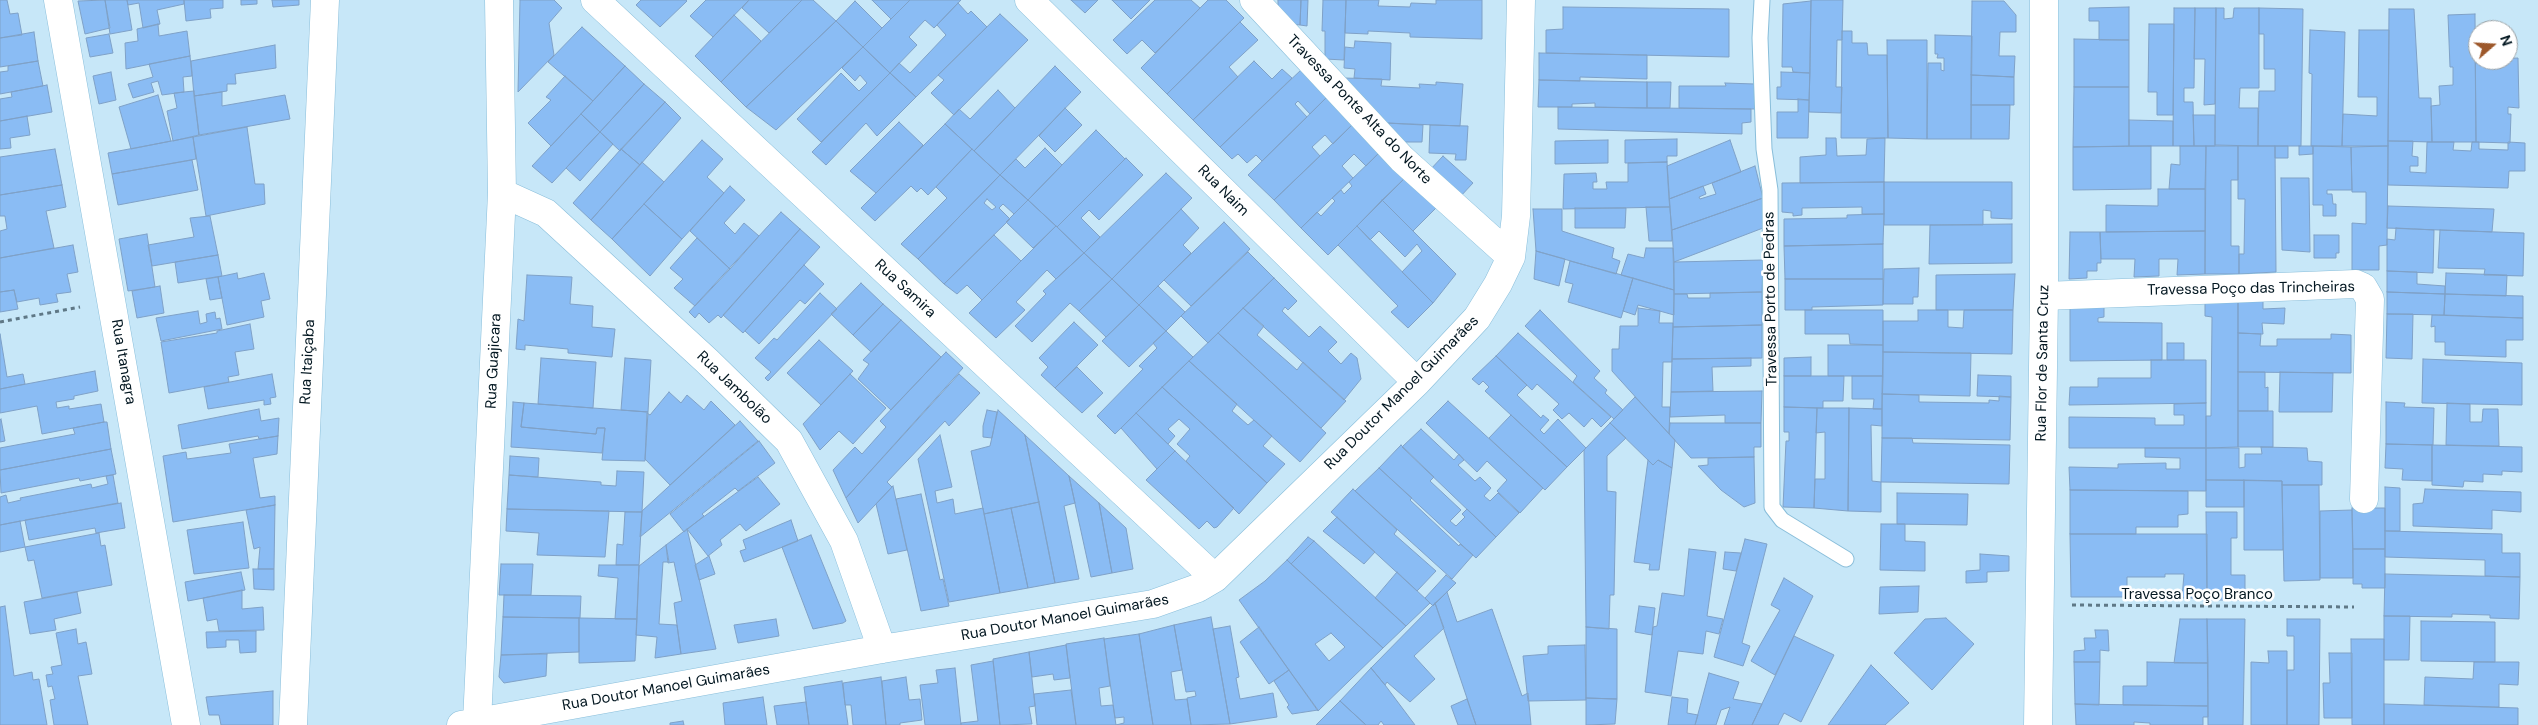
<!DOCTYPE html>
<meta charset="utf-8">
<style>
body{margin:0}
#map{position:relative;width:2538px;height:725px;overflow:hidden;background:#c7e7f8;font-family:"DM Sans",sans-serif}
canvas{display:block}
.north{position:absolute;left:2468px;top:20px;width:50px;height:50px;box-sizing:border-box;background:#fff;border:1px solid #9aa2a6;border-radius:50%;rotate:71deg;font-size:14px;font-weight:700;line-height:20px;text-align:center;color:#031721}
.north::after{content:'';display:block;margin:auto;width:18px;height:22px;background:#9d582b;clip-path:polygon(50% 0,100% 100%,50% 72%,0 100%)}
</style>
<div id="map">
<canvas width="2538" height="725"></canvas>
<div class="north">N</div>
</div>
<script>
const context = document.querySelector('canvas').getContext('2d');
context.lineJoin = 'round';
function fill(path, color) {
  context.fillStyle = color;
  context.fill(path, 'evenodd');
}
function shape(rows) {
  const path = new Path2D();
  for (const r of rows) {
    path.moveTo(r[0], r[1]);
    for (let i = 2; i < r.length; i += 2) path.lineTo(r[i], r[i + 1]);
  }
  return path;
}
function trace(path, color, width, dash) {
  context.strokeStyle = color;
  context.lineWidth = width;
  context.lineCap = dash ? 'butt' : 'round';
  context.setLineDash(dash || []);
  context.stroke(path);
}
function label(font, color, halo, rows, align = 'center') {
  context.font = font + ' "DM Sans",sans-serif';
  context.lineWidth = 5;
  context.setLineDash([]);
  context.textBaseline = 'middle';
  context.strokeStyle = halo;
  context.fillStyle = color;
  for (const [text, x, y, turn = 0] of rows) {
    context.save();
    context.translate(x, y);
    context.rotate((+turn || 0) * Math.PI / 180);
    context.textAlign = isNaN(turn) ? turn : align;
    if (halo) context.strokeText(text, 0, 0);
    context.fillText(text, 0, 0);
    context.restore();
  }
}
const building = shape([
 [0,0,7,0,10,14,18,13,22,35,0,38,0,0],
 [105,0,110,28,85,34,78,1,105,0],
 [105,0,127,0,132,30,110,34,105,0],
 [127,0,184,0,184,4,157,10,160,24,143,28,139,3,128,5,127,0],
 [184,0,223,0,223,8,210,9,211,18,186,21,184,0],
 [241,0,257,0,257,4,241,5,241,0],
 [272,0,299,0,299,5,273,7,272,0],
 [520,0,554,0,562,8,549,23,554,55,518,92,520,0],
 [641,0,686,0,687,1,660,27,636,5,641,0],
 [706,0,749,0,713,37,690,16,706,0],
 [749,0,802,0,769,33,742,8,749,0],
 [802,0,813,0,836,21,746,107,721,82,802,0],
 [872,0,910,0,891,19,872,0],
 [910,0,961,0,934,28,925,20,909,37,917,45,890,73,863,47,910,0],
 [1071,0,1098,0,1085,13,1071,0],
 [1112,0,1150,0,1131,19,1112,0],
 [1155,0,1191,0,1200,8,1155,53,1142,40,1127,54,1113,40,1155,0],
 [1208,0,1226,0,1244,18,1167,94,1141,68,1208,0],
 [1278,0,1301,0,1300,25,1292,24,1278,11,1278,0],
 [1301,0,1308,0,1307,26,1300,25,1301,0],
 [1323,0,1346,0,1344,60,1325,59,1325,31,1322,31,1323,0],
 [1346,0,1379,0,1378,6,1410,7,1411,3,1436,4,1436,0,1482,0,1482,39,1410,37,1410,33,1368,31,1368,34,1345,33,1346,0],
 [1811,0,1843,0,1842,40,1837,40,1836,87,1842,87,1841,113,1809,112,1811,0],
 [855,1,882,28,863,47,836,21,855,1],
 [1811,1,1810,73,1793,72,1792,67,1782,67,1783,4,1811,1],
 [1972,1,2004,1,2016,15,2016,32,2000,32,1999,56,2015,56,2014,77,1971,75,1972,1],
 [958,3,968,14,971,11,987,27,916,97,890,73,899,63,910,73,946,35,937,25,958,3],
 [1563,7,1729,9,1729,57,1546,53,1546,30,1563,29,1563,7],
 [2129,7,2129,40,2099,40,2099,21,2089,21,2089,8,2129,7],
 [2174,8,2195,8,2194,88,2184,88,2184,102,2193,102,2194,146,2173,146,2174,8],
 [2195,8,2216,8,2215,104,2204,105,2205,59,2194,59,2195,8],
 [2216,8,2224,8,2224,19,2233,18,2234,8,2259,8,2259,88,2240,88,2239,108,2258,108,2258,146,2215,145,2216,8],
 [2259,8,2303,9,2301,146,2258,146,2259,91,2275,91,2275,69,2264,69,2264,34,2259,34,2259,8],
 [2389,9,2414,9,2419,98,2431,98,2432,142,2388,141,2389,9],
 [1000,14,1028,40,954,115,931,93,944,80,938,75,1000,14],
 [2475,14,2476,142,2432,142,2431,106,2440,105,2439,86,2453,85,2453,67,2450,67,2448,15,2475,14],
 [734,15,761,41,721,82,695,56,734,15],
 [836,21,863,47,776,130,746,107,836,21],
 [1240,22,1258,40,1229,67,1238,77,1193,120,1167,94,1240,22],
 [158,24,159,36,187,31,190,56,126,69,125,43,138,41,137,29,158,24],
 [2149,24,2174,24,2173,115,2157,115,2157,92,2148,92,2149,24],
 [582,27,625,66,593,101,548,62,582,27],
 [2310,30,2345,32,2342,146,2311,146,2312,74,2309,73,2310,30],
 [2359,30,2389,30,2388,146,2342,146,2343,114,2377,116,2377,97,2358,97,2359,30],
 [1842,31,1852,31,1852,43,1867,43,1868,55,1887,55,1888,138,1841,138,1842,31],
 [34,32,38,61,0,67,0,38,34,32],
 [109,34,113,53,90,57,86,38,109,34],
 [1935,35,1972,36,1971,139,1927,139,1928,63,1941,63,1941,70,1944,71,1944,58,1937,58,1938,54,1935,54,1935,35],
 [2475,35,2478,35,2478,60,2518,58,2519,108,2508,107,2508,114,2511,114,2510,143,2476,142,2475,35],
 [2074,39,2129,40,2129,87,2074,87,2074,39],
 [1887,40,1927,40,1927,139,1888,138,1887,40],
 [1355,41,1391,43,1390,80,1354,78,1355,69,1344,68,1345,47,1354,48,1355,41],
 [275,45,276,68,235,74,236,84,227,84,227,91,194,96,191,61,275,45],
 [863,47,890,73,821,142,797,119,841,73,859,91,867,83,860,75,855,81,842,68,863,47],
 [1539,53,1647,55,1647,79,1580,77,1580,81,1539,80,1539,53],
 [190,56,192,76,183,77,184,92,162,95,158,81,151,83,154,92,133,98,128,84,153,77,149,64,190,56],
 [38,61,43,86,0,94,0,72,8,71,8,66,38,61],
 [1254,61,1272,79,1282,69,1292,78,1220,147,1193,120,1254,61],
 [625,66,644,84,600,132,581,114,625,66],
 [1055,66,1081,92,1000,175,974,151,1055,66],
 [1302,69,1328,96,1310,114,1298,101,1295,104,1307,117,1262,161,1256,155,1247,163,1238,154,1232,159,1220,147,1302,69],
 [111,72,116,100,99,104,93,76,111,72],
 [1781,72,1810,73,1809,100,1777,99,1777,87,1781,87,1781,72],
 [890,73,916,97,877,136,866,123,826,165,812,152,890,73],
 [1971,75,2014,77,2014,105,1971,105,1971,75],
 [565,76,593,101,551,146,528,123,551,100,546,97,565,76],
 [1343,78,1382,79,1381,86,1420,88,1419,84,1436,85,1436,82,1463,84,1460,126,1386,123,1343,78],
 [1539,80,1647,82,1647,108,1595,107,1595,103,1572,104,1572,107,1538,107,1539,80],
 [1647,82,1671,82,1670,108,1647,108,1647,82],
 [1725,83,1755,84,1756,109,1679,108,1679,86,1726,86,1725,83],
 [644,84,665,102,620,151,600,132,644,84],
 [47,85,52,112,0,121,0,99,12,97,11,92,47,85],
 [2074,87,2129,87,2129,146,2073,147,2074,87],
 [998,90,1015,108,974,151,945,124,959,109,970,119,998,90],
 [194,91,199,135,173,141,167,111,177,108,174,93,194,91],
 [222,92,222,106,285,95,290,119,199,135,194,96,222,92],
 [158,95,171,141,131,149,119,107,158,95],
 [1328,96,1354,123,1333,144,1325,135,1312,147,1320,156,1274,200,1248,175,1328,96],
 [1798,99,1809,100,1808,138,1777,138,1777,112,1798,112,1798,99],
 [665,102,681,118,640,165,621,149,665,102],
 [1971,105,2010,105,2009,139,1971,139,1971,105],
 [1558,107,1751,109,1751,122,1742,123,1742,134,1558,129,1558,107],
 [1065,108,1082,125,1055,152,1039,136,1065,108],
 [581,114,600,132,552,183,532,166,581,114],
 [2193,115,2215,115,2215,146,2194,146,2193,115],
 [27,116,30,135,10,138,11,148,0,149,0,121,27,116],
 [2129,120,2173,121,2173,146,2129,146,2129,120],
 [899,122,923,145,876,193,850,171,899,122],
 [1354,123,1382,150,1366,166,1354,154,1342,166,1353,178,1301,228,1274,200,1354,123],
 [1386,123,1423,125,1422,142,1403,142,1386,123],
 [945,124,972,149,928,195,921,188,917,192,911,186,875,221,861,208,945,124],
 [1430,125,1468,126,1466,160,1455,160,1456,154,1429,153,1430,125],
 [247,127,255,184,264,184,265,204,206,216,193,137,247,127],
 [1096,130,1125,159,1057,227,1028,200,1096,130],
 [600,132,613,144,580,181,566,168,600,132],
 [193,137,196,159,112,174,108,153,193,137],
 [1826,138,1836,138,1837,156,1866,155,1867,139,1885,138,1884,182,1800,183,1800,157,1826,155,1826,138],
 [1677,139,1677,156,1667,156,1667,162,1625,163,1625,140,1677,139],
 [702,140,723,159,707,177,724,193,682,239,644,204,702,140],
 [1608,140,1608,163,1555,164,1555,141,1608,140],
 [1730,140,1741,172,1669,199,1667,166,1730,140],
 [2388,141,2413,141,2412,156,2418,157,2418,166,2410,166,2410,172,2426,173,2427,142,2454,142,2453,150,2471,151,2472,142,2479,142,2479,149,2508,150,2508,142,2525,143,2525,171,2509,171,2508,188,2388,185,2388,141],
 [2151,146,2151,189,2073,190,2073,147,2151,146],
 [2180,146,2206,146,2205,189,2169,189,2171,164,2180,165,2180,146],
 [2206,146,2238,146,2238,180,2231,180,2231,246,2239,246,2239,274,2205,274,2206,146],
 [2238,146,2275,146,2276,272,2239,274,2239,254,2244,254,2245,199,2238,199,2238,146],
 [2275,146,2288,146,2288,158,2275,158,2275,146],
 [2299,146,2313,146,2313,154,2299,155,2299,146],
 [2313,146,2351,147,2352,190,2327,190,2327,194,2332,194,2333,204,2336,204,2336,216,2323,216,2323,205,2313,205,2313,146],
 [2388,146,2387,245,2379,246,2379,270,2352,270,2352,223,2366,224,2366,192,2352,192,2351,147,2388,146],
 [1045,148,1062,165,1028,200,1000,175,1016,159,1025,168,1045,148],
 [55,149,62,185,0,195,0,157,55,149],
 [621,149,640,165,591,220,573,203,621,149],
 [972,149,1000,175,918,259,901,244,947,198,936,187,972,149],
 [1382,150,1407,176,1328,255,1301,228,1317,212,1321,216,1335,201,1332,198,1341,190,1344,194,1352,186,1349,182,1382,150],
 [1443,156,1473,183,1459,198,1429,171,1443,156],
 [1126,158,1143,175,1099,220,1089,210,1081,218,1100,237,1084,253,1057,227,1126,158],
 [192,160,198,190,118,205,112,174,192,160],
 [642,162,664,182,612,239,591,220,642,162],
 [1667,162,1670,207,1563,209,1564,174,1596,173,1597,182,1593,182,1593,189,1607,189,1606,182,1628,182,1628,163,1667,162],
 [1755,166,1763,198,1672,230,1669,199,1703,186,1706,194,1699,197,1700,199,1716,194,1712,183,1755,166],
 [1166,173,1192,198,1112,279,1084,253,1166,173],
 [1000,175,1028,200,1014,214,1003,204,999,208,1010,219,944,284,918,259,1000,175],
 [987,199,996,207,992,210,984,203,987,199],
 [1407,176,1438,206,1413,231,1382,200,1407,176],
 [2281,178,2309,178,2310,252,2282,250,2281,178],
 [1884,182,2012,182,2012,219,1991,218,1991,211,1983,210,1983,225,1884,225,1884,182],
 [1884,182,1884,214,1862,214,1862,207,1802,208,1802,215,1793,216,1793,213,1782,212,1782,183,1884,182],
 [62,185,66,207,46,211,54,248,0,258,0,231,7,229,5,216,0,216,0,195,62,185],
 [730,186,745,200,724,223,735,234,744,223,759,236,730,269,690,231,730,186],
 [2158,189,2205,189,2205,231,2106,232,2106,205,2158,206,2158,189],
 [1763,198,1763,228,1674,262,1672,230,1763,198],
 [1028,200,1056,226,1033,248,1006,222,1028,200],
 [1382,200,1456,274,1433,303,1402,272,1422,251,1417,244,1405,257,1379,231,1370,240,1357,226,1382,200],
 [644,204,682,239,650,276,612,239,644,204],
 [2388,206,2494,209,2492,232,2387,228,2388,206],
 [1646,207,1670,207,1672,241,1649,241,1646,207],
 [1575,208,1626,208,1625,228,1575,228,1575,208],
 [1181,209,1199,228,1183,245,1191,253,1139,305,1112,279,1181,209],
 [1533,209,1562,209,1562,231,1614,248,1612,258,1620,261,1616,274,1536,251,1533,209],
 [781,212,800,229,721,318,718,315,709,323,699,313,695,318,689,312,781,212],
 [1884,214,1883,244,1784,246,1784,219,1847,218,1847,215,1884,214],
 [210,216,218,255,152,266,148,245,194,237,190,218,210,216],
 [1224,222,1250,249,1191,306,1164,280,1224,222],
 [2012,224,2012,263,1929,264,1930,225,2012,224],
 [1056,226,1084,253,1056,279,1047,270,1016,302,1025,310,996,338,969,313,1056,226],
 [1357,226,1433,303,1408,328,1391,312,1398,306,1338,245,1357,226],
 [2396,228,2434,230,2433,273,2387,271,2387,239,2395,240,2396,228],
 [800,229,820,247,743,333,723,315,800,229],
 [2440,230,2524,233,2523,276,2484,275,2485,269,2438,268,2440,230],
 [2205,231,2205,274,2177,275,2178,259,2159,259,2159,276,2134,277,2135,259,2101,259,2100,232,2205,231],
 [2070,232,2100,232,2101,263,2097,263,2097,271,2087,271,2087,278,2069,279,2070,232],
 [147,234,155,287,128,291,119,239,147,234],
 [994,235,1021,261,982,300,967,285,957,294,944,284,994,235],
 [2314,235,2339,235,2339,253,2336,253,2336,258,2314,258,2314,235],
 [697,238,730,269,695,306,674,288,683,279,670,268,697,238],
 [1883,244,1883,279,1785,279,1784,246,1883,244],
 [73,245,78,272,67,274,71,292,56,294,58,302,40,305,39,298,17,302,14,290,0,292,0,258,73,245],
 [1646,248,1673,248,1674,290,1621,275,1628,254,1644,258,1646,248],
 [1536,251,1565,259,1559,286,1534,279,1536,251],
 [1248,252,1274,278,1208,343,1181,316,1248,252],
 [1084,253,1112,279,1079,311,1070,303,1032,342,1015,326,1046,294,1043,291,1084,253],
 [218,255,222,276,178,283,175,262,218,255],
 [1763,260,1762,292,1674,294,1674,262,1763,260],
 [1570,261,1633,278,1621,318,1568,302,1573,284,1565,282,1570,261],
 [804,265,824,284,805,304,800,300,759,344,745,331,804,265],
 [1919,268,1918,297,1913,297,1913,304,1883,304,1884,269,1919,268],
 [2387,271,2417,272,2417,284,2445,286,2445,294,2387,292,2387,271],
 [237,273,238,279,264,273,270,299,261,301,264,317,227,325,218,277,237,273],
 [2446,273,2507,275,2506,296,2445,294,2446,273],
 [2015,274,2013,310,1936,310,1936,275,2015,274],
 [527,275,572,277,570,304,593,306,592,327,615,329,612,357,568,353,568,349,525,345,525,350,516,349,518,319,524,321,527,275],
 [218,277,222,298,210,300,206,279,218,277],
 [1274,278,1297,301,1288,310,1285,307,1282,311,1309,337,1320,326,1337,342,1328,351,1341,364,1351,353,1357,358,1361,379,1344,400,1243,308,1274,278],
 [1633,278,1674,290,1674,315,1638,305,1635,315,1623,311,1633,278],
 [1112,279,1139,305,1106,337,1079,311,1112,279],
 [1785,279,1883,279,1883,305,1812,307,1812,310,1785,310,1785,279],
 [861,283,883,304,853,335,831,314,861,283],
 [160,286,164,313,137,318,132,291,160,286],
 [1158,286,1185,312,1166,331,1139,305,1158,286],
 [14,290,18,309,0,312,0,292,14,290],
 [1762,292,1762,325,1673,327,1674,294,1687,294,1688,298,1710,298,1710,293,1762,292],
 [2387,292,2445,294,2444,315,2387,314,2387,292],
 [820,293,837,309,768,381,765,378,771,372,755,358,774,338,777,340,820,293],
 [2445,294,2523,296,2523,318,2444,315,2445,294],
 [2263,297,2263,309,2285,308,2284,324,2262,323,2263,334,2238,333,2238,298,2263,297],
 [2238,298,2238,447,2206,448,2206,416,2211,416,2212,317,2205,316,2205,299,2238,298],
 [2104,302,2104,317,2098,318,2098,322,2162,323,2162,360,2070,361,2070,303,2104,302],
 [883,304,901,320,871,352,853,335,883,304],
 [1139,305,1166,331,1129,367,1102,341,1139,305],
 [1243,308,1264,326,1257,335,1297,370,1303,362,1346,401,1321,428,1218,333,1243,308],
 [1638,308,1660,311,1659,323,1673,323,1672,362,1663,362,1662,407,1670,407,1669,434,1612,371,1612,349,1619,349,1620,326,1638,326,1638,308],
 [1540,310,1600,371,1594,378,1607,390,1605,393,1623,410,1614,419,1573,382,1577,376,1525,326,1540,310],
 [1805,310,1883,310,1883,345,1850,344,1849,334,1805,334,1805,310],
 [1918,310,1948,310,1948,327,1963,328,1964,310,2013,310,2012,354,1883,352,1883,321,1918,321,1918,310],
 [198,311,200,324,207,322,206,314,215,312,216,319,220,318,222,329,161,341,156,318,198,311],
 [2387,314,2413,314,2412,359,2386,358,2387,314],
 [2432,315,2523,318,2523,340,2506,340,2506,357,2445,355,2445,342,2435,342,2435,326,2431,327,2432,315],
 [901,320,941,357,891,410,858,379,869,364,863,360,901,320],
 [1074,322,1098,345,1055,388,1041,375,1048,367,1039,358,1074,322],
 [250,324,254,349,235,352,239,375,228,377,229,382,169,393,161,342,217,333,217,331,250,324],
 [1762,325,1762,358,1672,359,1673,327,1762,325],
 [1166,331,1193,357,1115,434,1097,416,1143,369,1139,366,1157,348,1153,343,1166,331],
 [1218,333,1326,433,1300,462,1189,361,1218,333],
 [1518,333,1611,417,1601,427,1592,418,1584,427,1569,413,1562,419,1553,410,1559,404,1537,384,1532,390,1496,356,1518,333],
 [2238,333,2261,334,2260,346,2277,346,2277,339,2331,339,2331,334,2351,335,2351,373,2238,372,2238,333],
 [0,334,7,377,23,374,25,384,0,389,0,334],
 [819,340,853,371,821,405,787,373,819,340],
 [2167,343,2184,343,2184,360,2167,360,2167,343],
 [1828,345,1883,345,1883,376,1828,376,1828,345],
 [946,352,963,368,846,498,833,470,855,447,862,454,886,427,880,421,946,352],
 [1883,352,1971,353,1970,396,1882,394,1883,352],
 [1496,356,1527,385,1517,395,1541,418,1543,415,1549,420,1540,430,1544,434,1558,419,1586,448,1567,467,1485,391,1489,387,1483,381,1479,385,1472,379,1496,356],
 [1811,357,1811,376,1784,376,1784,358,1811,357],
 [541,358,596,362,593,408,538,404,541,358],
 [625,358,651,360,648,412,621,410,625,358],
 [1751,358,1751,366,1712,367,1713,391,1671,392,1672,359,1751,358],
 [2423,359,2522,363,2522,405,2422,403,2423,359],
 [2151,360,2206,360,2206,403,2069,405,2070,387,2098,387,2098,378,2151,378,2151,360],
 [1189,361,1237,404,1232,411,1248,425,1254,420,1272,436,1263,446,1285,464,1267,483,1162,387,1189,361],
 [1077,367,1103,393,1082,413,1055,388,1077,367],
 [95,371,98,391,74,396,74,399,56,402,57,408,69,406,69,409,101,404,104,422,42,434,37,406,0,413,0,389,95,371],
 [2238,372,2265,372,2265,388,2268,387,2268,411,2238,411,2238,372],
 [2280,372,2333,373,2332,412,2279,412,2280,372],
 [272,374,276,397,270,398,271,404,264,405,264,400,208,409,204,387,272,374],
 [850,374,886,408,853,444,839,431,820,450,803,424,850,374],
 [959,374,980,393,949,426,945,421,887,482,892,487,858,523,846,498,959,374],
 [1978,375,2011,376,2011,397,1977,396,1978,375],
 [1784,376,1844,376,1843,401,1823,401,1823,408,1784,407,1784,376],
 [1852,376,1883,376,1882,409,1873,409,1874,399,1852,399,1852,376],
 [1162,387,1267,483,1239,514,1186,461,1190,456,1177,444,1190,429,1179,419,1168,429,1175,436,1168,444,1136,413,1162,387],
 [1762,391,1761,423,1725,423,1725,415,1670,417,1671,392,1762,391],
 [669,392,681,403,687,395,704,410,711,401,735,425,670,485,645,459,647,413,650,415,669,392],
 [1882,394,1919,395,1919,402,1989,403,1989,400,1999,401,1999,396,2011,397,2010,440,1882,438,1882,394],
 [1635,397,1675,440,1672,468,1658,460,1653,465,1610,423,1635,397],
 [1448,401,1543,488,1520,513,1497,491,1507,480,1487,461,1477,472,1426,423,1448,401],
 [513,402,524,403,521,427,596,434,597,428,605,428,602,453,511,447,513,402],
 [2386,402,2405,403,2404,407,2434,408,2433,445,2386,444,2386,402],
 [524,403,648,412,645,461,602,460,605,428,597,428,596,434,521,427,524,403],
 [2206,403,2206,448,2069,448,2069,417,2155,418,2155,425,2184,425,2184,415,2174,415,2174,404,2206,403],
 [2447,403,2470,404,2470,422,2482,422,2483,409,2498,409,2499,446,2446,445,2447,403],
 [1784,407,1817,408,1814,508,1783,507,1786,441,1789,441,1789,432,1784,432,1784,407],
 [1817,408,1849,408,1848,511,1814,508,1815,479,1825,479,1825,432,1816,433,1817,408],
 [1849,408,1882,409,1882,426,1871,425,1872,481,1881,482,1881,512,1848,511,1849,408],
 [259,409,261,421,279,418,278,436,259,439,258,436,182,449,178,425,259,409],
 [987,410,997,412,992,438,983,437,983,426,987,410],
 [998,410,1025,435,1039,502,984,514,971,451,990,446,998,410],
 [2238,411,2273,411,2273,447,2238,447,2238,411],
 [1136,413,1175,451,1157,469,1121,428,1136,413],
 [1511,415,1567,467,1545,490,1489,438,1511,415],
 [1,419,5,441,0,442,0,420,1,419],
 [740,421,758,441,640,537,642,511,740,421],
 [104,422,107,422,111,449,0,470,0,448,75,434,73,428,104,422],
 [1610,423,1626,438,1607,456,1607,491,1616,492,1614,595,1610,595,1609,629,1586,627,1584,450,1610,423],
 [1670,423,1761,423,1761,447,1754,447,1754,457,1691,458,1669,434,1670,423],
 [1421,429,1454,460,1459,454,1464,460,1458,465,1475,481,1480,477,1491,488,1484,496,1490,501,1498,493,1519,513,1496,537,1402,447,1421,429],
 [940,435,952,487,935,491,937,503,953,499,955,514,983,508,1000,593,949,602,918,459,940,435],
 [1025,435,1069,476,1075,503,1064,506,1079,579,1055,583,1025,435],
 [278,436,277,454,253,458,260,498,275,496,275,505,173,522,163,456,186,452,187,459,231,453,229,444,278,436],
 [1882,438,1912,438,1913,443,2010,445,2009,484,1881,482,1882,438],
 [759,441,775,463,738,491,735,488,702,514,704,516,684,532,670,514,759,441],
 [2386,444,2432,445,2432,481,2402,480,2403,469,2385,468,2386,444],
 [1401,445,1434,477,1430,481,1461,510,1450,521,1456,526,1465,517,1462,514,1467,509,1496,537,1476,558,1379,468,1401,445],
 [2432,445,2522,447,2522,472,2502,471,2502,475,2483,474,2483,482,2464,481,2463,487,2432,485,2432,445],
 [2261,447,2307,448,2308,461,2322,462,2322,485,2282,485,2282,481,2206,480,2206,448,2239,448,2239,468,2245,467,2245,454,2262,454,2261,447],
 [2145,448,2206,448,2206,491,2070,490,2069,467,2118,468,2118,464,2166,463,2166,469,2180,469,2180,458,2145,457,2145,448],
 [111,449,116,474,80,481,79,478,1,493,0,470,111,449],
 [1175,451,1234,508,1217,527,1214,528,1207,521,1199,529,1146,480,1175,451],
 [510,456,539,458,538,477,509,475,510,456],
 [1754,457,1755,503,1744,507,1721,490,1698,466,1708,465,1708,458,1754,457],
 [1648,460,1653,465,1658,460,1672,468,1659,570,1649,570,1650,564,1634,562,1648,460],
 [1379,468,1412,498,1410,500,1459,546,1460,544,1473,555,1452,579,1355,491,1379,468],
 [617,471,644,472,642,512,507,509,509,475,601,482,601,485,616,486,617,471],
 [113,475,118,503,0,525,0,497,6,495,8,503,21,500,20,498,91,484,92,488,108,484,106,476,113,475],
 [1069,476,1099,503,1112,573,1091,577,1069,476],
 [758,477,780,504,746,531,740,524,720,540,722,545,708,556,687,529,758,477],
 [2206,480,2244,480,2244,507,2206,507,2206,480],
 [2244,480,2282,481,2283,550,2244,550,2244,480],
 [2282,485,2319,485,2320,580,2284,581,2282,485],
 [893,486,907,550,888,554,876,504,893,486],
 [2385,487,2400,488,2400,531,2385,531,2385,487],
 [1353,489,1397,530,1394,534,1436,571,1417,591,1331,512,1353,489],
 [2425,489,2521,492,2521,512,2492,510,2492,529,2413,526,2413,504,2423,503,2425,489],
 [2070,490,2188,491,2188,514,2178,515,2178,527,2136,527,2136,534,2070,534,2070,490],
 [1897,493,1968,494,1967,525,1897,524,1897,493],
 [921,494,940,580,943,579,949,606,921,611,896,499,921,494],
 [1039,502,1055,583,1028,588,1011,508,1039,502],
 [121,503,125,528,96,533,95,528,29,540,25,520,121,503],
 [1099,503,1126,528,1133,569,1112,573,1099,503],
 [275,505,274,569,258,569,260,547,254,549,246,510,275,505],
 [1011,508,1028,588,1000,593,984,514,1011,508],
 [2352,508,2385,508,2385,549,2353,549,2352,508],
 [507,509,609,511,605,557,537,555,539,533,506,531,507,509],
 [2352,510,2353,578,2320,578,2320,511,2352,510],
 [625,512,642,512,639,565,616,565,617,544,623,545,625,512],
 [2206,512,2237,512,2237,538,2231,538,2231,575,2245,575,2245,600,2207,600,2206,512],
 [1337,517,1375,552,1364,564,1323,531,1337,517],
 [791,520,798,541,744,562,740,551,746,549,743,540,791,520],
 [20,521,25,547,0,552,0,525,20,521],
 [243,522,249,568,194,574,187,530,243,522],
 [1881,524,1905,524,1905,541,1925,542,1925,571,1880,570,1881,524],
 [687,529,716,649,681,654,674,603,682,601,674,562,668,563,666,545,687,529],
 [2385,531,2502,534,2502,553,2520,553,2520,577,2485,576,2485,560,2385,557,2385,531],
 [99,533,101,546,105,545,112,585,42,598,34,560,28,561,25,547,99,533],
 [2070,534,2207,534,2207,598,2182,598,2184,574,2165,574,2165,577,2127,577,2127,597,2071,597,2070,534],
 [811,535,846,621,843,623,813,629,782,547,811,535],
 [1308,537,1314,541,1291,564,1287,560,1308,537],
 [1745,539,1767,544,1742,643,1750,646,1743,666,1714,657,1745,539],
 [1314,541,1406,626,1383,648,1291,564,1314,541],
 [666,545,669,562,663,562,659,624,677,625,681,654,655,658,657,637,636,635,639,566,666,545],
 [1689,549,1716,552,1707,616,1723,619,1719,634,1706,631,1703,654,1678,651,1671,696,1645,692,1653,627,1657,626,1662,593,1684,596,1689,549],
 [2353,549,2385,549,2385,588,2362,588,2362,584,2353,584,2353,549],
 [1725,552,1741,553,1736,571,1723,569,1725,552],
 [1980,554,2009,556,2009,571,1987,572,1987,582,1966,583,1966,571,1980,570,1980,554],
 [709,556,715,574,699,580,695,565,709,556],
 [1287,560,1383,648,1318,711,1239,600,1265,581,1287,560],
 [1331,633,1345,647,1329,661,1315,644,1331,633],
 [501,564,533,564,531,595,499,595,501,564],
 [599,565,639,565,637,619,615,619,618,578,598,576,599,565],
 [253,569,274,569,274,590,254,589,253,569],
 [241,572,245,590,188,601,185,582,241,572],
 [1397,572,1430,603,1406,626,1375,598,1397,572],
 [2385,574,2520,577,2519,619,2490,618,2490,615,2452,614,2452,617,2384,616,2385,574],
 [1446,575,1456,583,1433,606,1425,598,1446,575],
 [1784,578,1813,596,1775,675,1751,661,1780,610,1771,605,1784,578],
 [1919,586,1918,612,1879,614,1880,587,1919,586],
 [242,590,242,609,263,607,264,630,219,631,217,619,207,621,203,598,242,590],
 [77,592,81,613,54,619,56,630,30,634,24,602,77,592],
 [1447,592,1457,622,1492,609,1522,696,1528,693,1531,725,1476,725,1435,603,1447,592],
 [504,595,581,596,580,618,503,617,504,595],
 [1435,603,1444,628,1414,656,1435,679,1410,702,1387,682,1385,685,1371,668,1435,603],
 [5,606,14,676,32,672,33,680,39,679,47,725,0,725,0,607,5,606],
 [1639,606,1655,608,1652,635,1635,632,1639,606],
 [2384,616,2410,616,2409,660,2384,660,2384,616],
 [503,617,579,618,579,652,501,655,503,617],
 [1211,617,1230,724,1191,725,1187,698,1196,696,1195,691,1186,692,1174,625,1211,617],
 [579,618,637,619,635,661,579,663,579,618],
 [1946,618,1974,644,1932,690,1894,653,1925,619,1946,618],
 [776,619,779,636,738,643,734,625,776,619],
 [2180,619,2207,619,2208,663,2174,663,2180,619],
 [2207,619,2245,619,2243,725,2208,725,2207,619],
 [2287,619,2320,619,2319,725,2287,725,2287,670,2294,670,2294,636,2287,636,2287,619],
 [2421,621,2495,622,2495,662,2421,661,2421,621],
 [1174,625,1182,670,1171,672,1175,700,1187,699,1191,725,1153,725,1139,634,1174,625],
 [1230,626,1239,677,1236,678,1240,699,1273,693,1277,717,1230,724,1213,629,1230,626],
 [1259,627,1289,670,1269,684,1240,642,1259,627],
 [1586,627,1617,629,1617,699,1586,698,1586,627],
 [76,629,78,644,86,642,92,674,78,676,88,725,54,725,50,700,55,699,52,686,48,687,46,675,53,674,51,667,62,665,56,633,76,629],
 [2095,630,2108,630,2109,651,2100,650,2100,662,2074,662,2074,651,2085,650,2084,638,2096,638,2095,630],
 [256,631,256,652,240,653,239,640,226,640,226,647,207,648,206,632,256,631],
 [1139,634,1153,725,1116,725,1124,723,1124,717,1115,718,1104,639,1139,634],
 [1794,636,1834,655,1801,722,1784,713,1778,725,1752,725,1794,636],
 [1104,638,1110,686,1099,688,1101,706,1113,705,1116,725,1076,725,1066,644,1104,638],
 [2351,639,2384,639,2384,725,2352,725,2351,639],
 [1066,645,1070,678,1054,680,1053,674,1032,677,1029,652,1066,645],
 [1585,645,1586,700,1528,701,1523,656,1548,654,1548,646,1585,645],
 [2268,651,2287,651,2287,725,2251,725,2251,662,2269,663,2268,651],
 [1029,652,1035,706,1029,707,1032,724,1000,725,993,659,1029,652],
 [2329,653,2352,653,2352,718,2324,718,2323,683,2330,683,2329,653],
 [547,654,546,676,504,683,499,677,501,655,547,654],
 [993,661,1000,725,961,725,961,723,978,721,971,665,993,661],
 [2074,662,2100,662,2099,705,2075,704,2074,662],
 [2147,662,2208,663,2208,706,2123,705,2123,686,2147,686,2147,662],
 [2474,662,2519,662,2518,685,2499,684,2499,707,2424,705,2425,677,2473,679,2474,662],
 [1871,665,1909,703,1885,725,1828,725,1871,665],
 [955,668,961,725,925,725,920,685,938,683,936,670,955,668],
 [1371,668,1385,685,1415,725,1384,725,1381,721,1378,725,1366,725,1340,701,1371,668],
 [1289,670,1318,710,1292,714,1287,707,1289,705,1274,681,1289,670],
 [1709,673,1739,682,1733,699,1762,704,1752,725,1724,725,1730,707,1721,710,1716,725,1695,725,1709,673],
 [881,677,886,725,853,725,851,705,845,705,843,683,881,677],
 [906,677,909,700,920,699,922,720,900,723,900,725,886,725,882,681,906,677],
 [842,681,848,725,809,725,804,687,842,681],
 [1071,690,1076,725,1037,725,1034,694,1071,690],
 [273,691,273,725,221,725,219,715,209,715,206,697,273,691],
 [763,697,767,725,725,725,723,703,763,697],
 [1672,697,1688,699,1687,713,1698,715,1695,725,1668,725,1672,697],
 [1586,698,1617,699,1615,724,1586,725,1586,698],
 [1467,699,1476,725,1458,725,1451,706,1467,699],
 [1340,701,1366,725,1316,725,1340,701],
 [806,702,809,725,777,725,774,706,806,702],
 [2075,704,2208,706,2208,717,2203,717,2203,725,2150,725,2150,723,2134,722,2134,725,2076,725,2075,704],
 [2384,704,2518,708,2518,725,2384,725,2384,704],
 [683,721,684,725,670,725,670,723,683,721]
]);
fill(building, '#8abcf4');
trace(building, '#7fa1c7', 1);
const lane = shape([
 [1762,0,1760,38,1764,149,1770,190,1772,507,1782,520,1846,559]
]);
const street = shape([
 [58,0,186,725],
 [595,0,1215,578],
 [1029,0,1417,382],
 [1254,0,1402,159,1511,257],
 [502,193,546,213,707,361,789,441,844,541,882,649],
 [2044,296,2356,284,2363,287,2370,299,2364,499],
 [477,722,502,193,499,0],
 [293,725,325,0],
 [461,725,882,649,1153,604,1198,588,1215,578,1417,382,1477,318,1498,284,1511,257,1516,216,1521,0],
 [2038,725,2044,296,2044,0]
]);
trace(lane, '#89beda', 17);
trace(street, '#89beda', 29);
trace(shape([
 [0,322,80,307],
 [2072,605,2354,607]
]), '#5f7886', 3, [4, 4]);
trace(lane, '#fff', 15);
trace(street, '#fff', 28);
label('15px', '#031721', '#fff', [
 ["Travessa Ponte Alta do Norte",1359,110,46],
 ["Rua Naim",1223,191,45],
 ["Rua Samira",905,289,43],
 ["Travessa Poço das Trincheiras",2251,289,-1],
 ["Travessa Porto de Pedras",1771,299,-91],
 ["Rua Guajicara",494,361,-87],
 ["Rua Itanagra",123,362,80],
 ["Rua Itaiçaba",308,362,-87],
 ["Rua Flor de Santa Cruz",2043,363,-89],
 ["Rua Jambolão",734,388,44],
 ["Rua Doutor Manoel Guimarães",1402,393,-45],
 ["Travessa Poço Branco",2197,595],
 ["Rua Doutor Manoel Guimarães",1065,618,-10],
 ["Rua Doutor Manoel Guimarães",666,688,-10]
]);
</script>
